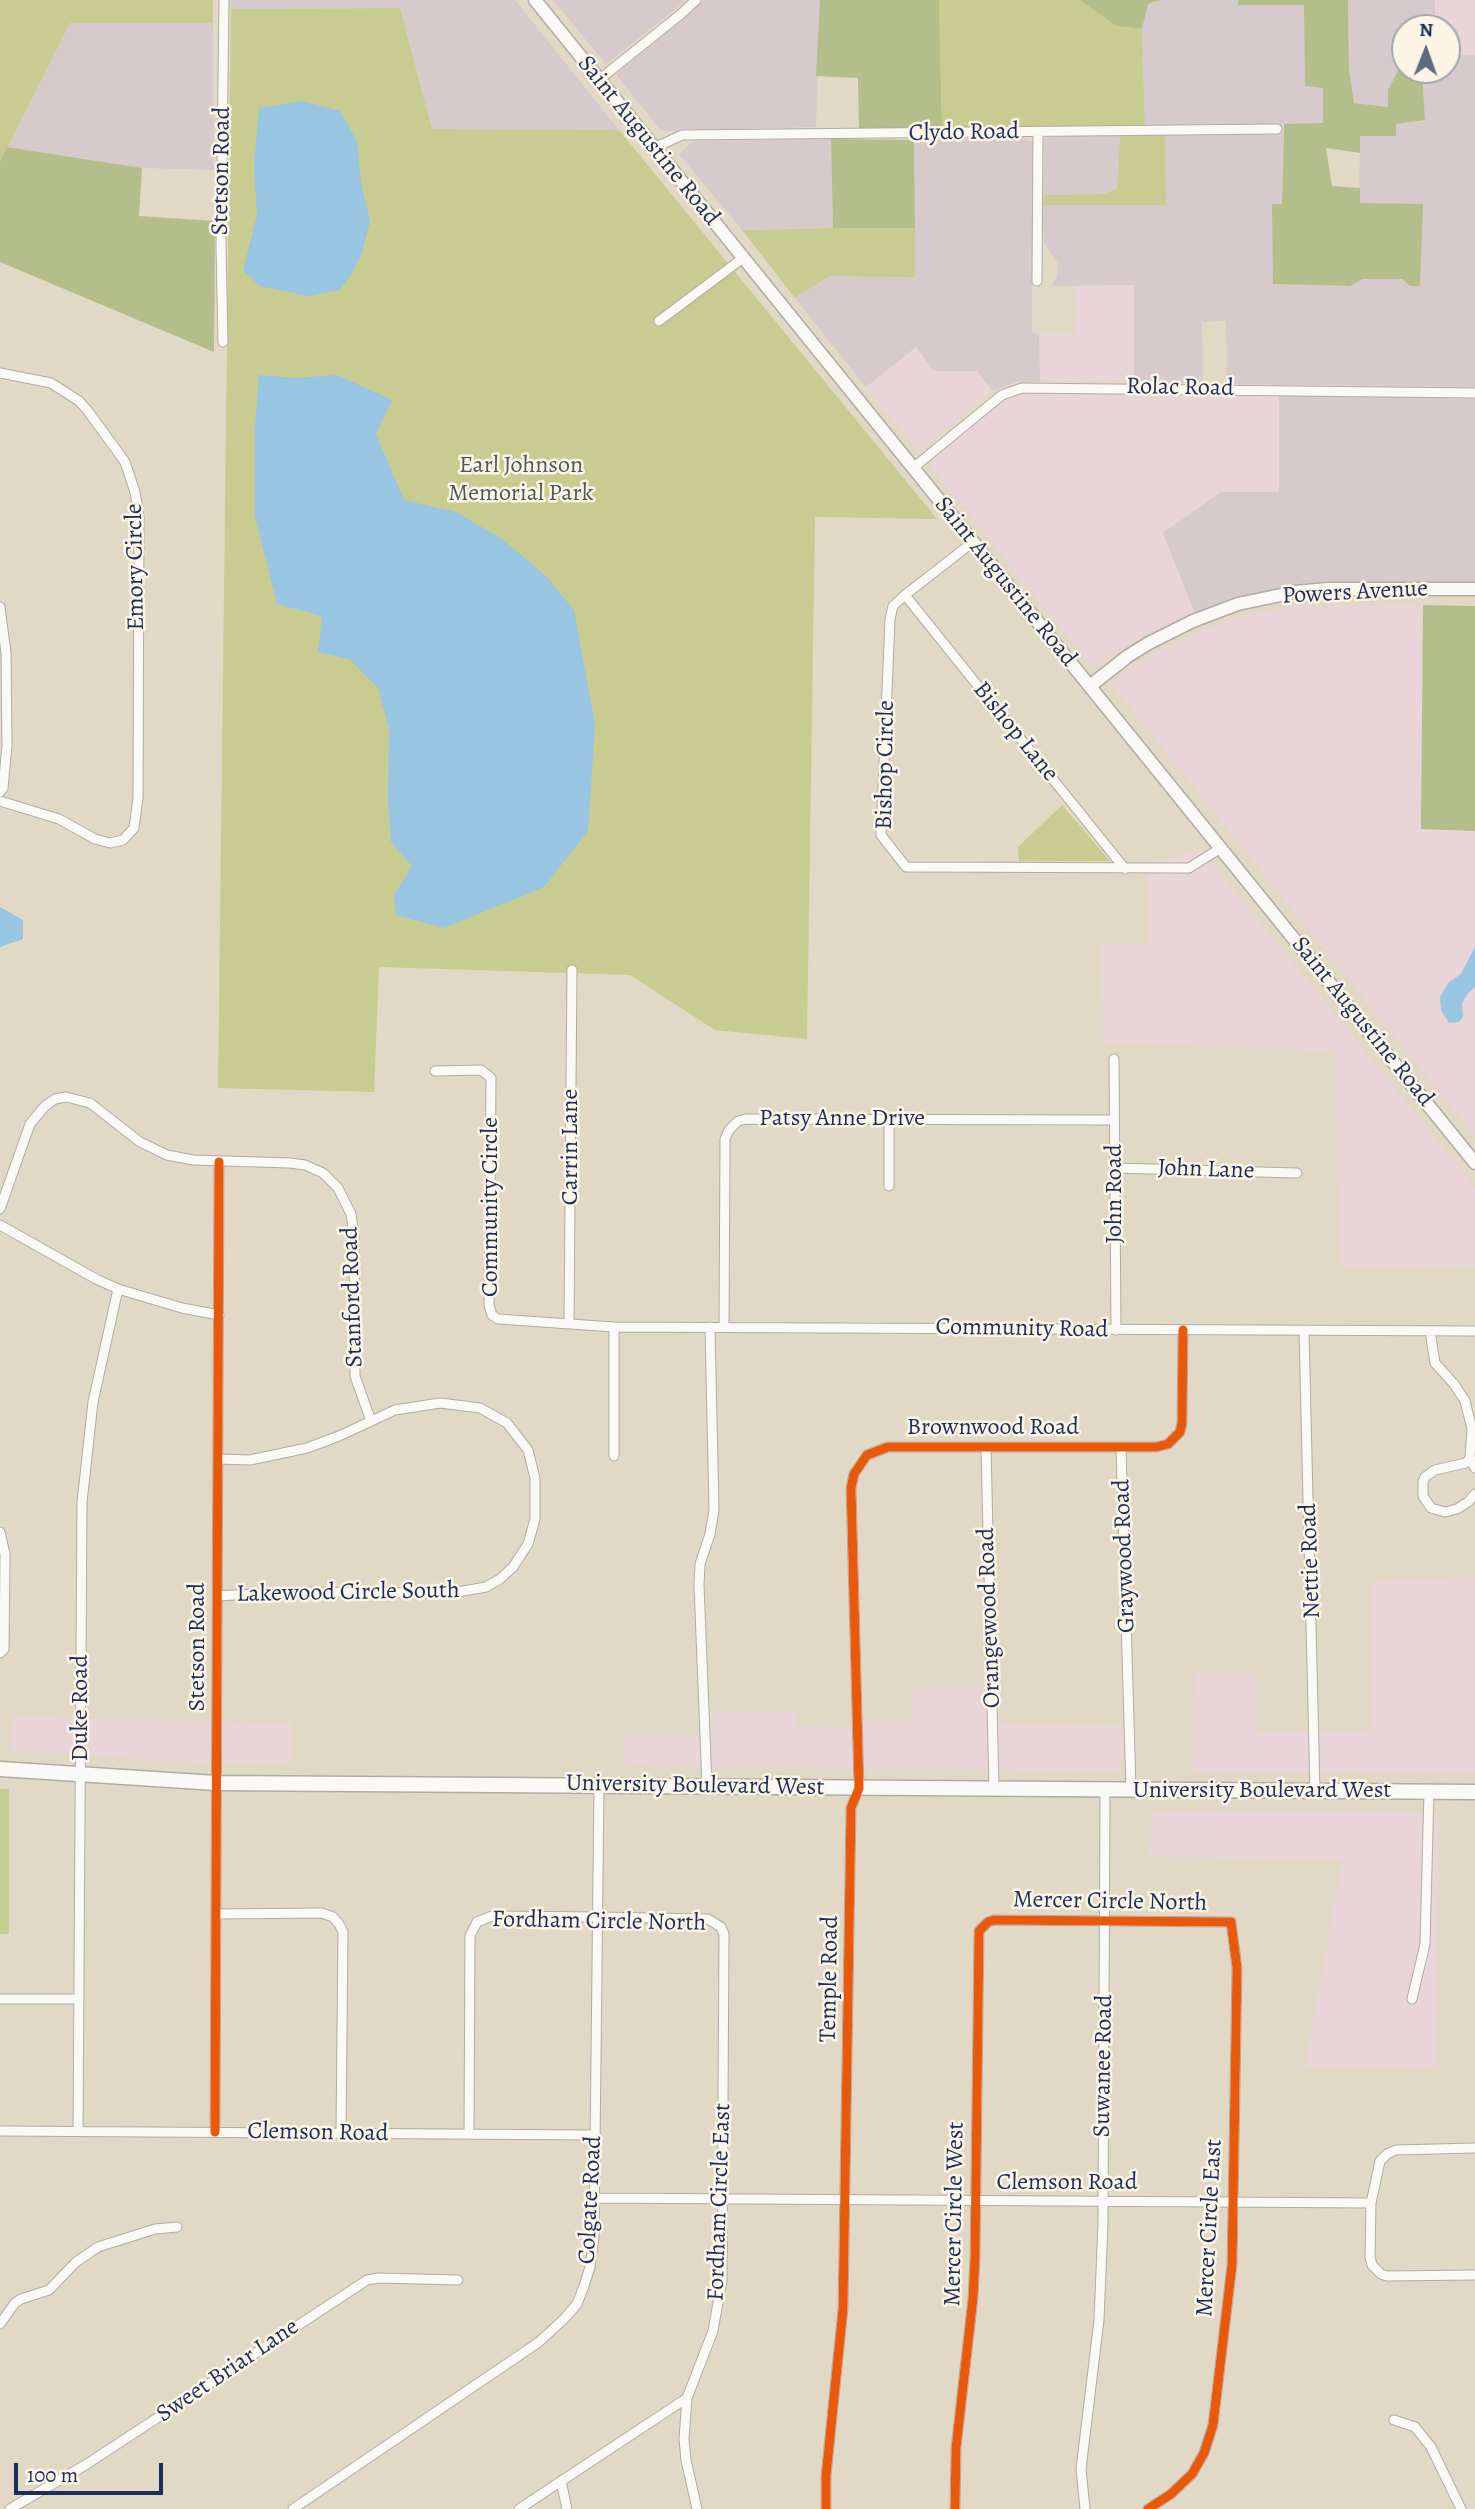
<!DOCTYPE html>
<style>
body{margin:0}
#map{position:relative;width:1475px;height:2509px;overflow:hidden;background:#e1d9c5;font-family:Alegreya,serif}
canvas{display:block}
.north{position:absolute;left:1391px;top:14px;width:70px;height:70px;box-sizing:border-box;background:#fcf5e5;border:2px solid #a2a6af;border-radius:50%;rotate:1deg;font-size:19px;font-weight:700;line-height:28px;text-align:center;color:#1b2f5e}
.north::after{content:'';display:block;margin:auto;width:24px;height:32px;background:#606a82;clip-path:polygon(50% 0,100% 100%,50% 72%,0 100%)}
.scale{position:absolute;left:14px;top:2463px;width:149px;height:32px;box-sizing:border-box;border:4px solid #1b2f5e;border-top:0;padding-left:9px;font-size:21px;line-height:24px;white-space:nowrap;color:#1b2f5e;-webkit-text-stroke:5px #fcf5e5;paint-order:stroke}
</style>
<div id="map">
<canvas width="1475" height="2509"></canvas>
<div class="north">N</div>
<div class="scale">100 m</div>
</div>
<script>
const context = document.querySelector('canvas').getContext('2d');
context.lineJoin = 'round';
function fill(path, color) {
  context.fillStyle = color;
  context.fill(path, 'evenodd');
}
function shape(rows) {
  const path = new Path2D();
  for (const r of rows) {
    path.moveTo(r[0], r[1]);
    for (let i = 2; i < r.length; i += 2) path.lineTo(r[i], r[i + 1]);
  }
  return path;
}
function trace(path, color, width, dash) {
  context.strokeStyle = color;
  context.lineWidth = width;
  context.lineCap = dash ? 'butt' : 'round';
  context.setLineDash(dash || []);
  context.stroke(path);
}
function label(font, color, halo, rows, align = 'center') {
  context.font = font + ' Alegreya,serif';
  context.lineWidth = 5;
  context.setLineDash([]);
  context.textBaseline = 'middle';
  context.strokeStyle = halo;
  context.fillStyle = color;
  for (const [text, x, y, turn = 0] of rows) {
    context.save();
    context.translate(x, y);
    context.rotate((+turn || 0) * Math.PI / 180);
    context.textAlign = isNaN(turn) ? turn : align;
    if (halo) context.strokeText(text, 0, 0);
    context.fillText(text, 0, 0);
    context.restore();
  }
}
fill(shape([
 [1435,0,1475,0,1475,55,1447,55,1447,28,1435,28],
 [1134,285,1134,382,1040,381,1039,334,1075,334,1075,286],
 [916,347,934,371,977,371,993,391,921,449,916,449,866,387],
 [1065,392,1279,394,1279,492,1221,492,1164,534,1195,614,1137,639,1097,664,1091,665,930,466,947,446,994,407,1015,395],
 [1423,605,1421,829,1475,831,1475,1136,1111,684,1147,655,1238,616,1297,606],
 [1200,849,1475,1187,1475,1266,1340,1268,1334,1051,1103,1043,1101,945,1149,944,1148,865],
 [1475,1577,1475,1774,1192,1772,1194,1672,1256,1673,1258,1732,1371,1731,1371,1580],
 [999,1687,999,1724,1126,1726,1119,1771,625,1766,625,1734,711,1736,712,1712,795,1712,797,1726,847,1727,865,1721,913,1720,913,1688],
 [12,1717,292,1723,291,1763,205,1763,11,1750],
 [1151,1810,1439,1813,1437,2069,1305,2067,1342,1860,1150,1857]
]), '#e9d4d7');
fill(shape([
 [231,0,515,0,619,130,432,129,400,8,231,9],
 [553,0,687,0,606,64],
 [704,0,820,0,816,127,661,131,616,74],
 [1160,0,1238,0,1238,5,1305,5,1305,86,1323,87,1323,124,1145,126,1142,29,1148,4],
 [1348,0,1435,0,1435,28,1405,28,1405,69,1399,70,1388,107,1353,103,1349,70],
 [70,23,213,23,214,170,142,168,7,147],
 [1447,55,1475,55,1475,387,1227,384,1226,321,1202,322,1203,383,1134,382,1134,285,1051,286,1057,277,1058,264,1044,242,1043,205,1166,205,1165,135,1283,132,1282,205,1273,204,1273,284,1350,286,1363,279,1402,279,1410,286,1359,203,1360,136,1396,136,1396,124,1425,120,1422,70,1447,70],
 [1120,135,1117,189,1103,194,1044,195,1044,140,1052,137],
 [1023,138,1033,143,1032,333,1039,334,1040,381,1016,382,993,391,977,371,934,371,916,347,866,387,795,298,830,276,915,276,914,140],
 [831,139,833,228,742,230,679,154,693,141],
 [1279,394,1475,399,1475,583,1312,585,1259,592,1195,614,1163,533,1221,492,1279,492]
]), '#d6cacc');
fill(shape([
 [0,0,213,0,213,23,70,23,0,162],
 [939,0,1079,0,1116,26,1142,29,1145,126,942,131],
 [400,8,432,129,619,130,937,519,815,517,807,1039,715,1030,630,975,379,967,374,1092,218,1088,231,9],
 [1120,135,1165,135,1166,205,1043,205,1044,195,1103,194,1117,189],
 [833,228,915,228,915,277,830,276,795,298,742,230],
 [1062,805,1110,861,1019,861,1018,847],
 [0,1789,9,1789,9,1934,0,1934]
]), '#c8cc90');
fill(shape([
 [820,0,939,0,942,131,859,128,858,78,816,76],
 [1079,0,1160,0,1148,4,1142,29,1116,26],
 [1238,0,1348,0,1349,70,1354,103,1388,107,1388,90,1399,69,1422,70,1425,120,1396,124,1396,136,1360,136,1360,153,1326,148,1332,186,1360,188,1360,203,1423,204,1420,286,1410,286,1402,279,1363,279,1350,286,1273,284,1272,204,1282,204,1284,124,1323,123,1323,88,1305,86,1304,5,1238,5],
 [831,139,914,140,915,228,833,228],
 [7,147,142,168,139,216,215,221,214,352,0,262,0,162],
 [1423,605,1475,606,1475,831,1421,829]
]), '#b4be8a');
fill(shape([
 [303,101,340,111,357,141,361,183,370,221,362,253,351,275,339,290,309,296,260,286,243,271,257,215,254,165,259,108],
 [259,375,295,378,337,375,392,400,376,434,404,500,456,512,502,539,546,576,574,610,595,725,588,831,544,887,444,928,396,915,394,895,412,866,391,842,388,801,389,729,378,688,349,659,318,652,322,616,277,604,255,517,255,428],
 [0,907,23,920,23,939,0,947],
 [1475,947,1475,987,1468,993,1462,1003,1463,1017,1459,1022,1449,1023,1441,1010,1440,997,1449,982,1461,974]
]), '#98c5e2');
const street = shape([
 [600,79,681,14,696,0],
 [654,148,682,135,1277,129],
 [1037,281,1038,132],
 [659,321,743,258],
 [223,342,221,245,224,0],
 [0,373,51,383,79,401,88,411,125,462,135,492,139,517,138,798,134,828,123,840,110,843,95,839,59,819,0,801],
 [913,468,1002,395,1022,388,1475,393],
 [973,542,905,595,893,606,890,619,881,835,906,867,1189,868,1221,848],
 [905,595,1125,869],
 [0,607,6,653,7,746,3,788,0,792],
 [1114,1059,1116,1330],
 [435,1071,481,1070,491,1078,489,1305,492,1315,498,1319,614,1327,1475,1331],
 [889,1119,889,1186],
 [1114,1168,1297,1173],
 [0,1209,30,1124,45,1106,55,1099,66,1097,90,1103,140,1142,167,1155,193,1160,290,1163,305,1165,323,1173,338,1188,351,1214,354,1236,355,1376,371,1421],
 [0,1225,96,1279,118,1289,182,1308,219,1315],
 [569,1324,572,970],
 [724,1327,725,1139,729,1130,738,1121,746,1119,1114,1120],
 [1304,1331,1315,1791],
 [1430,1331,1435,1363,1454,1384,1465,1401,1472,1429,1470,1458,1475,1468],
 [986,1447,994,1789],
 [1121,1447,1131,1790],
 [614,1456,614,1327],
 [1470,1458,1466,1463,1435,1470,1425,1477,1423,1482,1423,1496,1431,1508,1445,1512,1457,1509,1468,1502,1475,1494],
 [0,1532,5,1554,4,1649,0,1653],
 [217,1596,291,1592,452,1593,486,1587,500,1579,513,1567,528,1544,535,1519,535,1478,528,1450,507,1423,480,1408,440,1403,395,1410,339,1436,307,1448,250,1460,218,1459],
 [707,1786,699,1585,700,1564,710,1534,714,1510,710,1327],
 [216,1914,322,1913,333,1917,339,1924,343,1932,341,2133],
 [0,1999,79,1999],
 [1412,1999,1425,1944,1429,1791],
 [0,2131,595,2135],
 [78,2131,82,1502,93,1402,118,1289],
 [215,2132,219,1162],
 [469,2134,470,1936,477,1922,492,1916,598,1917,708,1919,721,1927,724,1934,722,2280,713,2331,687,2398,519,2509],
 [1475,2148,1396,2150,1387,2154,1380,2161,1371,2203,1370,2257,1372,2265,1381,2274,1387,2276,1475,2275],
 [594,2198,1371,2203],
 [0,2324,15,2303,21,2299,49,2290,76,2262,98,2247,155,2229,177,2227],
 [687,2398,684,2439,686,2460,697,2509],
 [1394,2420,1415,2427,1431,2447,1461,2509],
 [561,2481,567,2509],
 [10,2509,87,2464,367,2280,378,2278,458,2280],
 [293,2509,539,2342,565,2318,577,2304,584,2286,590,2267,594,2238,599,1785],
 [826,2509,826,2476,843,2309,851,1808,859,1788,851,1488,854,1474,867,1455,888,1447,1156,1447,1168,1444,1180,1432,1182,1423,1183,1330],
 [955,2509,956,2448,973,2298,975,2258,979,1931,988,1922,994,1920,1231,1922,1237,1968,1232,2265,1213,2425,1204,2453,1192,2474,1171,2494,1148,2509],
 [1085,2509,1081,2469,1099,2320,1103,2223,1105,1790]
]);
const secondary = shape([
 [535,0,1475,1163],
 [1090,686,1128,656,1149,643,1193,621,1238,604,1295,592,1328,589,1475,589]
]);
const primary = shape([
 [0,1769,216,1783,1475,1792]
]);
trace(street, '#b0aca4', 11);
trace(secondary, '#b0aca4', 15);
trace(primary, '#b0aca4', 17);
trace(street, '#faf9f6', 9);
trace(secondary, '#faf9f6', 12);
trace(primary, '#faf9f6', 14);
trace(shape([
 [215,2132,219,1162],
 [826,2509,826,2476,843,2309,851,1808,859,1788,851,1488,854,1474,867,1455,888,1447,1156,1447,1168,1444,1180,1432,1182,1423,1183,1330],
 [955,2509,956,2448,973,2298,975,2258,979,1931,988,1922,994,1920,1231,1922,1237,1968,1232,2265,1213,2425,1204,2453,1192,2474,1171,2494,1148,2509]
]), '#e8590c', 9);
label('24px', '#1b2f5e', '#fcf5e5', [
 ["Clydo Road",964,133,-1],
 ["Saint Augustine Road",648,141,51],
 ["Stetson Road",222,171,-89],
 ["Rolac Road",1180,388,1],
 ["Emory Circle",136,567,-91],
 ["Saint Augustine Road",1005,582,51],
 ["Powers Avenue",1355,593,-3],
 ["Bishop Lane",1015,732,51],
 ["Bishop Circle",886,765,-89],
 ["Saint Augustine Road",1362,1022,51],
 ["Patsy Anne Drive",842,1119],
 ["Carrin Lane",571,1147,-90],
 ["John Lane",1206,1170,2],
 ["John Road",1115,1194,-90],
 ["Community Circle",491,1207,-90],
 ["Stanford Road",353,1297,-92],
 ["Community Road",1022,1329,1],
 ["Brownwood Road",993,1428],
 ["Graywood Road",1125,1556,-92],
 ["Nettie Road",1311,1561,-92],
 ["Lakewood Circle South",348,1593,-1],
 ["Orangewood Road",990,1618,-92],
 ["Stetson Road",198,1647,-90],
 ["Duke Road",81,1708,-90],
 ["University Boulevard West",695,1786,1],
 ["University Boulevard West",1262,1791],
 ["Mercer Circle North",1110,1902,1],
 ["Fordham Circle North",599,1922,1],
 ["Temple Road",830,1979,-89],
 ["Suwanee Road",1104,2066,-89],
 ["Clemson Road",318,2133,1],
 ["Clemson Road",1067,2183],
 ["Colgate Road",591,2200,-87],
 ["Fordham Circle East",720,2202,-88],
 ["Mercer Circle West",955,2214,-89],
 ["Mercer Circle East",1210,2228,-87],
 ["Sweet Briar Lane",228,2371,-34]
]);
label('24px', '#495b60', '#fcf5e5', [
 ["Earl Johnson",521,466],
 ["Memorial Park",521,494]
]);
</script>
